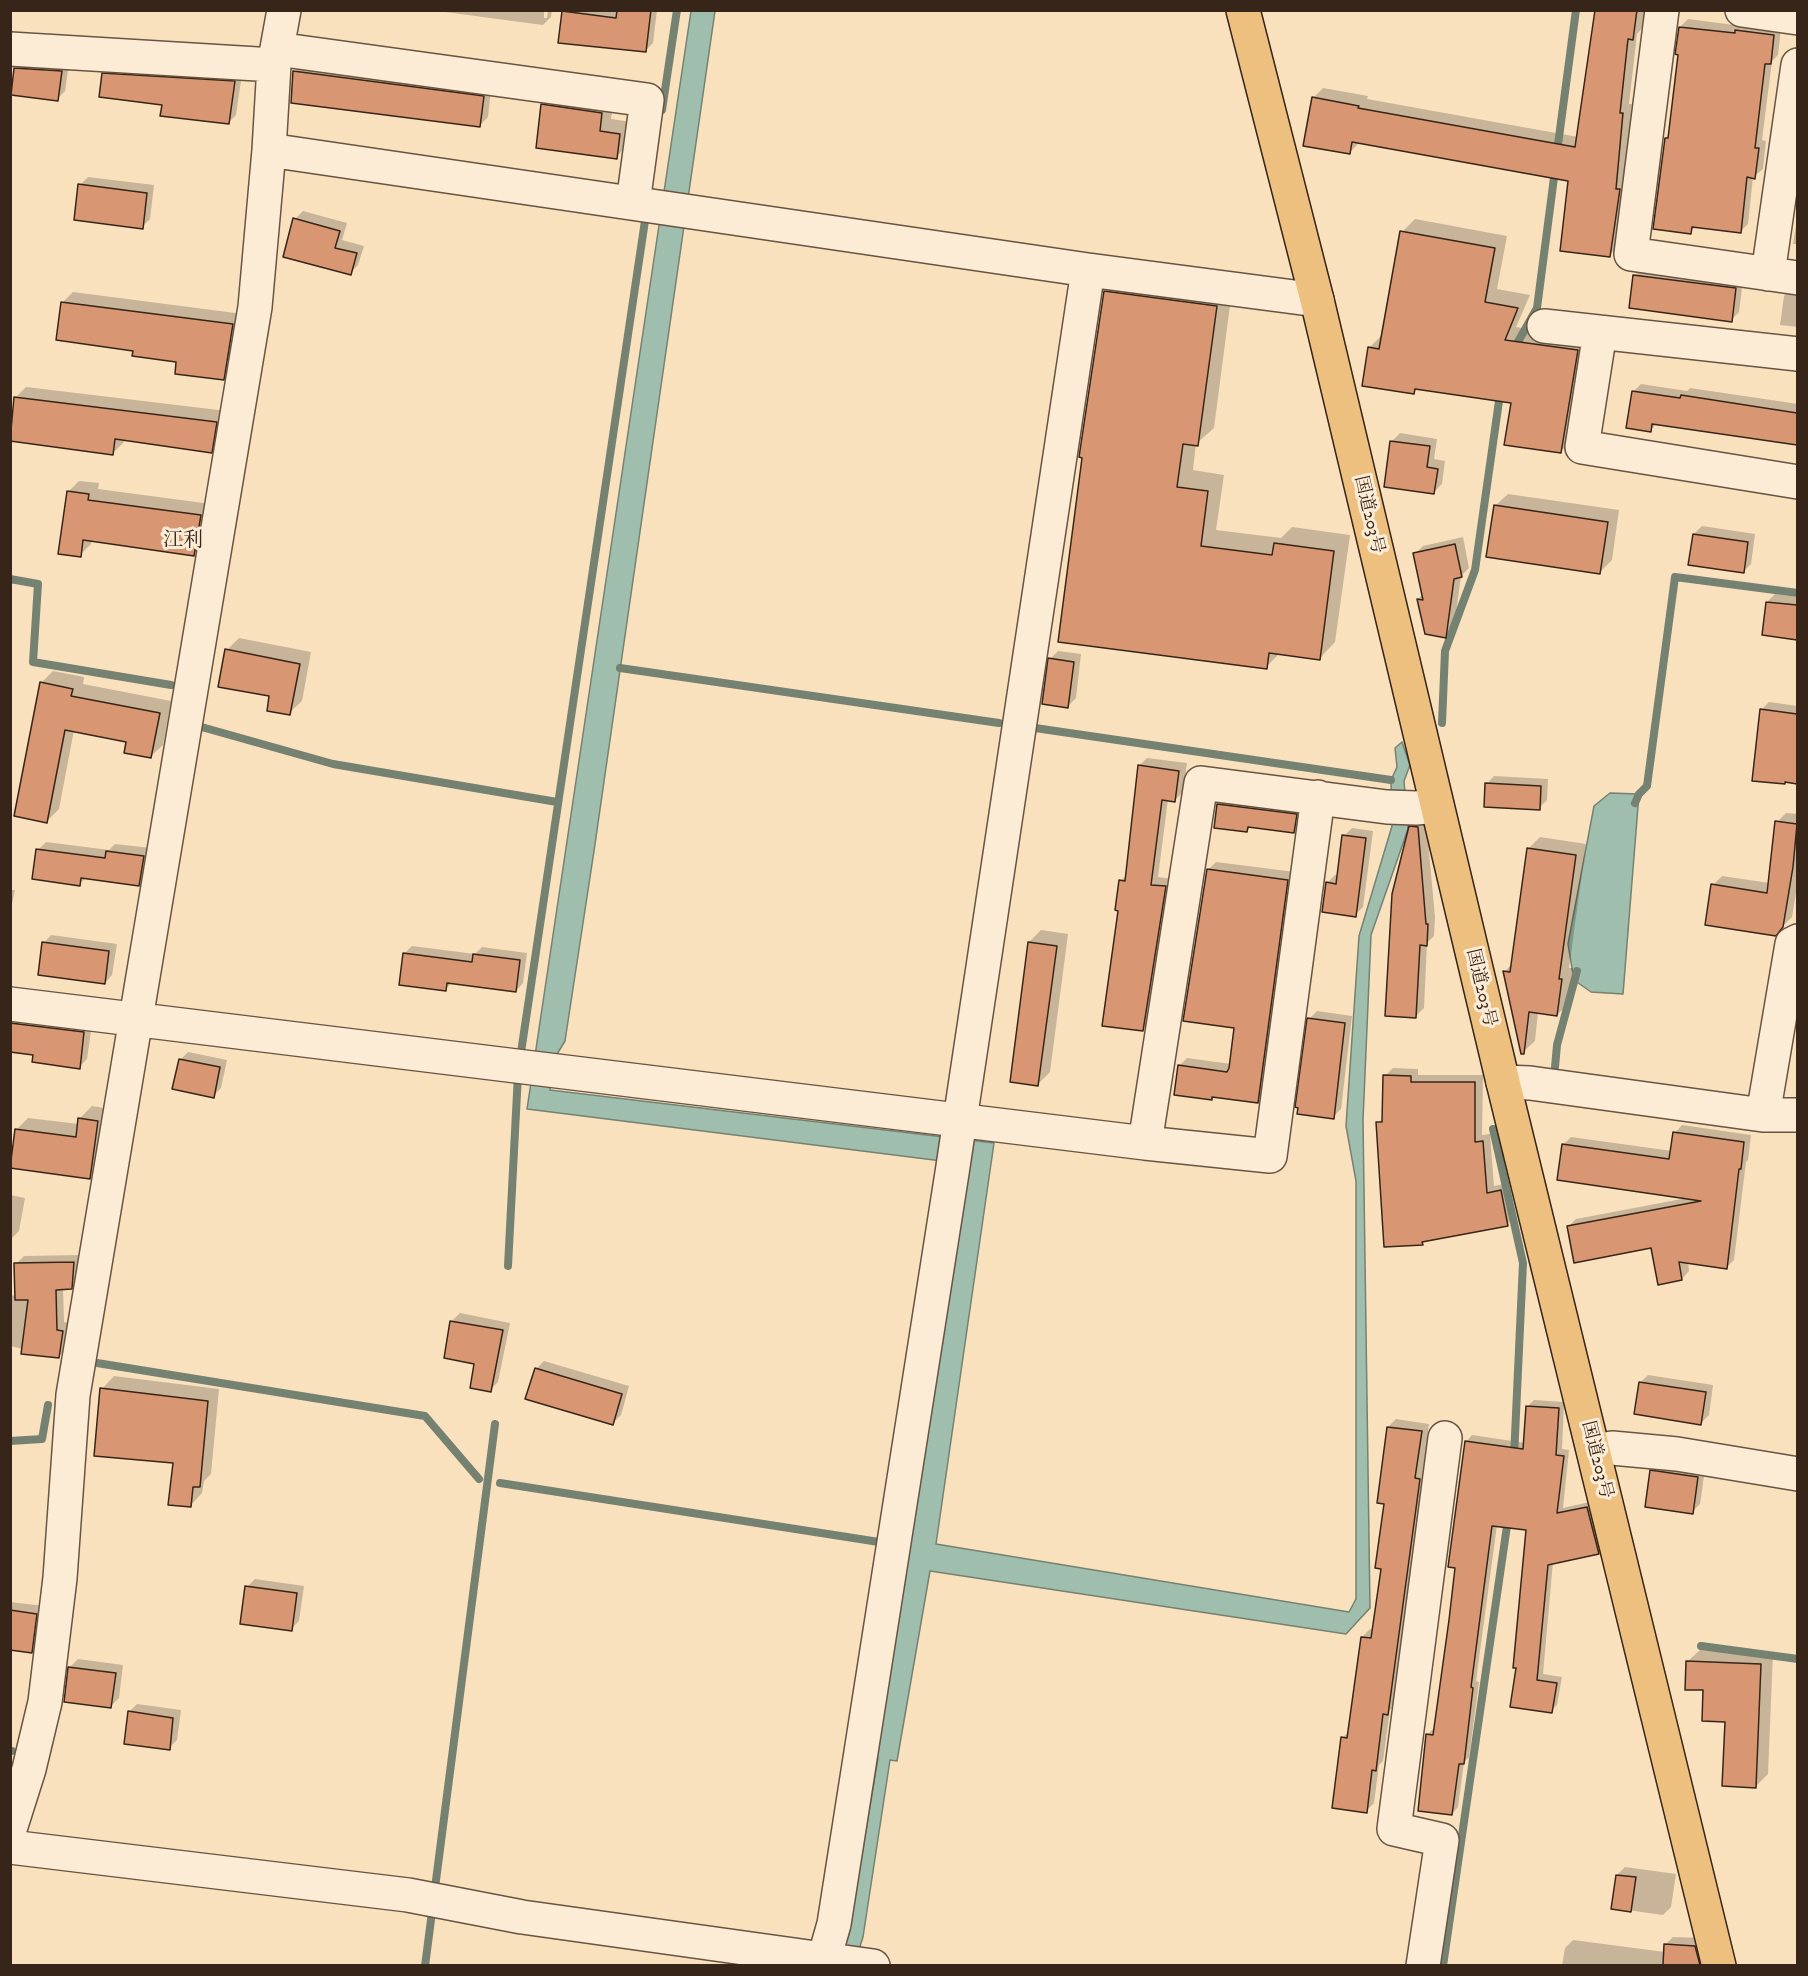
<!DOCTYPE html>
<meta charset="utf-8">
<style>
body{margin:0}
#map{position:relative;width:1808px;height:1976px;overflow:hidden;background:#fae1be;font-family:"IM FELL DW Pica",serif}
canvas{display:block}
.frame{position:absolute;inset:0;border:12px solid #362518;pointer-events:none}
</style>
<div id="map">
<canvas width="1808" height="1976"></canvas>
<div class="frame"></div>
</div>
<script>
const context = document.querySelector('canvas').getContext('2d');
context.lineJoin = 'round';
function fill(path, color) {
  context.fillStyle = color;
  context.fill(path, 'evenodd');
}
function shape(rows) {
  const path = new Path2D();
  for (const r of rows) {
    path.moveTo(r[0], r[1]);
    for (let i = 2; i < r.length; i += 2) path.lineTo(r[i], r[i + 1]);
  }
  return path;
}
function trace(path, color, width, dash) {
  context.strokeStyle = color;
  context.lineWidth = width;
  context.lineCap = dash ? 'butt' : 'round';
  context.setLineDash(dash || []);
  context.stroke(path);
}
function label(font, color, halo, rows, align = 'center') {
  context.font = font + ' "IM FELL DW Pica","Noto Serif JP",serif';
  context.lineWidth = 6;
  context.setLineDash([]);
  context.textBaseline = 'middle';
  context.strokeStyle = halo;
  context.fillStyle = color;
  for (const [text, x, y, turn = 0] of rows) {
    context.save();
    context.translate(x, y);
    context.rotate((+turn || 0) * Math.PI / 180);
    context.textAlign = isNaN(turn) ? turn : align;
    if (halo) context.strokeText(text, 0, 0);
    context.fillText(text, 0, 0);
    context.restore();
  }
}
const water = shape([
 [691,11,715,11,594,851,565,1041,551,1064,550,1090,994,1143,936,1544,1349,1612,1356,1599,1356,1181,1346,1126,1359,936,1392,826,1391,780,1397,767,1395,748,1402,742,1410,765,1404,781,1408,829,1371,935,1363,1120,1370,1608,1346,1634,930,1571,897,1761,890,1760,863,1937,854,1965,839,1965,849,1932,878,1758,874,1757,966,1164,527,1109,691,11],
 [1610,793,1639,794,1623,994,1591,992,1574,980,1568,944,1594,806,1610,793]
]);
fill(water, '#9fbead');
trace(water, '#758171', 1.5);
fill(shape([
 [430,10,544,10,544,18,547,18,548,10,552,10,551,17,543,25],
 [565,10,657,10,653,43,645,51,564,12],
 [1596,10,1645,10,1642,28,1637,34,1629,104,1632,104,1619,246,1609,255,1569,180,1360,142,1350,152,1313,98,1323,88,1368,96,1367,99,1578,137],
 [1688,19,1742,26,1781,28,1778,55,1772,61,1762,140,1766,141,1763,169,1753,177,1748,224,1740,232,1696,226,1690,232,1666,138,1670,134,1680,53,1680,27],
 [24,61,69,63,65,91,57,99,16,69],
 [303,64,491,89,488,117,480,125,295,72],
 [112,66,242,74,236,115,228,123,163,104,104,74],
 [555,93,614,101,611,119,631,122,628,145,616,157,543,105],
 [88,177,154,185,150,219,142,227,80,185],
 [303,211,347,223,342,240,364,246,358,265,350,273,295,219],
 [1798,213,1798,244,1793,244],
 [1415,219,1507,236,1497,289,1530,295,1516,327,1590,338,1573,439,1561,451,1512,402,1418,388,1413,392,1369,348,1382,335,1402,232],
 [1642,268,1743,280,1739,312,1731,320,1634,276],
 [1122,275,1232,290,1214,428,1196,444,1193,470,1224,475,1216,530,1281,538,1292,527,1350,535,1335,642,1319,659,1280,653,1266,667,1060,641,1105,292],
 [1791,288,1798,289,1798,327,1780,325,1784,296],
 [73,292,243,314,234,368,223,379,178,360,62,303],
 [1641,384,1687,391,1690,388,1798,404,1798,444,1657,423,1651,430,1633,392],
 [26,387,227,411,222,441,211,452,124,439,124,442,113,453,16,397],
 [1400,433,1437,439,1434,459,1445,461,1442,484,1434,492,1392,441],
 [79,481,99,483,98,489,211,504,205,543,194,554,92,540,91,544,80,555,68,492],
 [1508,494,1619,510,1612,560,1600,572,1495,506],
 [1702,526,1755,534,1751,564,1743,572,1694,534],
 [1463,537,1469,568,1461,576,1454,628,1446,636,1426,633,1418,599,1423,594,1415,554,1423,546],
 [1775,594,1798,597,1798,637,1764,634,1767,602],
 [239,638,311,652,302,701,289,713,227,650],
 [1058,651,1081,654,1076,698,1068,706,1050,659],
 [53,671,84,677,83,684,171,701,163,745,150,757,128,741,74,730,59,809,47,821,41,683],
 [1769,702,1798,706,1798,783,1753,779,1761,710],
 [1147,758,1187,763,1183,792,1175,800,1168,799,1158,877,1173,879,1151,1022,1143,1030,1119,909,1120,881,1127,875,1139,766],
 [1494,776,1548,779,1547,800,1539,808,1487,784],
 [1226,797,1304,807,1302,824,1294,832,1251,826,1247,831,1218,805],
 [1786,813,1798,814,1798,881,1792,917,1775,934,1713,885,1722,876,1770,883,1777,822],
 [1418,819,1426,819,1435,917,1434,936,1427,943,1424,1008,1416,1016,1410,827],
 [1352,828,1373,831,1363,907,1355,915,1327,883,1335,875,1339,875,1344,836],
 [1540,837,1586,844,1569,968,1573,968,1568,1004,1557,1015,1538,1012,1535,1041,1523,1052,1505,971,1513,963,1529,848],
 [46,842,109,850,115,844,151,848,147,877,139,885,86,878,79,884,38,850],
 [1216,862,1295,872,1266,1093,1258,1101,1215,1096,1211,1099,1179,1066,1187,1058,1231,1064,1236,1027,1208,870],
 [10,890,15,890,10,913],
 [1041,930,1068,934,1050,1072,1038,1084,1029,942],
 [51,935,117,944,112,975,105,983,44,943],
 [412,946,475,954,482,947,527,953,523,983,516,991,452,983,445,989,404,954],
 [1317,1011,1352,1016,1341,1109,1333,1117,1309,1019],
 [10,1014,92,1024,87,1059,79,1067,35,1054,10,1051],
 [188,1052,227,1060,221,1088,213,1096,180,1060],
 [1393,1068,1418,1069,1418,1075,1483,1075,1482,1135,1490,1134,1494,1186,1509,1183,1515,1216,1507,1224,1426,1240,1422,1244,1378,1123,1384,1117,1385,1076],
 [92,1106,110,1109,102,1165,90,1177,16,1130,28,1118,79,1124,80,1118],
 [1682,1125,1751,1135,1748,1160,1746,1162,1734,1260,1726,1268,1688,1262,1689,1271,1682,1279,1652,1247,1569,1226,1576,1219,1687,1198,1563,1145,1571,1137,1672,1151,1675,1133],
 [10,1195,25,1198,19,1231,11,1239],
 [81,1255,79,1280,71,1288,63,1288,64,1322,70,1323,66,1349,58,1357,10,1346,10,1295,16,1296,16,1264,24,1256],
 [460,1313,510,1323,498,1382,490,1390,476,1363,445,1357,452,1321],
 [544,1361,629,1386,621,1415,613,1423,536,1369],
 [1648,1375,1713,1385,1709,1415,1701,1423,1640,1383],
 [114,1376,219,1389,211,1474,204,1481,202,1493,190,1506,174,1462,102,1389],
 [1534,1400,1564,1402,1562,1449,1569,1450,1563,1508,1594,1501,1605,1547,1598,1553,1553,1562,1543,1674,1562,1677,1557,1705,1551,1711,1518,1666,1527,1528,1497,1525,1476,1681,1479,1682,1469,1757,1464,1762,1458,1807,1452,1814,1428,1734,1434,1728,1451,1620,1466,1442,1472,1435,1525,1443,1527,1407],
 [1396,1419,1429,1424,1423,1471,1427,1471,1395,1705,1390,1710,1383,1761,1379,1765,1374,1803,1366,1811,1342,1738,1350,1731,1362,1637,1370,1629,1374,1630,1382,1568,1388,1427],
 [1659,1463,1705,1469,1700,1504,1692,1512,1651,1471],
 [255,1579,304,1586,299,1621,291,1629,247,1587],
 [10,1602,44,1606,39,1643,32,1651,10,1648],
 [1700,1650,1773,1653,1768,1774,1756,1786,1726,1721,1687,1662],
 [78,1659,123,1665,119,1698,111,1706,70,1667],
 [137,1704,181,1710,177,1740,169,1748,129,1712],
 [1625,1867,1676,1874,1671,1907,1663,1915,1613,1908,1617,1875],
 [1673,1937,1702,1938,1707,1966,1562,1966,1565,1948,1573,1940,1665,1952,1665,1945]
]), '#0003');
trace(shape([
 [662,110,677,10],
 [1557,152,1576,10],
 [1514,349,1537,308,1555,170],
 [10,579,38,584,33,662,171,685],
 [620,668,999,723],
 [1442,723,1445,651,1475,570,1500,394],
 [198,726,333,764,557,802],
 [1035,728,1391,780],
 [1635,803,1639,794,1647,786,1675,577,1798,593],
 [520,1059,646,214],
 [1555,1067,1557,1045,1577,971],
 [1493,1129,1523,1263,1514,1457],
 [508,1266,518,1074],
 [97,1363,425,1416,479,1479],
 [10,1441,42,1439,48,1405],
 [500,1483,879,1542],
 [1701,1646,1798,1659],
 [10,1751,12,1751],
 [435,1888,495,1424],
 [425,1966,432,1912],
 [1443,1966,1508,1519]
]), '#758171', 8);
const building = shape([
 [617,10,651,10,646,52,558,43,562,11,616,18,617,10],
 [1595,10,1637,10,1633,40,1628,39,1620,113,1623,113,1616,189,1620,189,1610,257,1560,251,1568,181,1352,142,1350,154,1303,146,1312,97,1359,106,1358,108,1575,147,1595,10],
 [1679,27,1735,33,1735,30,1774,35,1771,64,1765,64,1755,148,1759,148,1755,179,1747,177,1741,233,1692,227,1691,234,1653,229,1665,138,1668,138,1678,55,1675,54,1679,27],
 [14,68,62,71,58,101,11,95,14,68],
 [293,71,484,96,480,127,291,103,293,71],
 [102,73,235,81,229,124,160,116,162,105,99,97,102,73],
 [541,104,602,113,600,131,620,134,617,159,536,148,541,104],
 [78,184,147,193,143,229,74,220,78,184],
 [293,218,340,231,335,248,357,253,351,275,283,257,293,218],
 [1400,231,1495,248,1485,302,1518,308,1505,340,1578,350,1561,453,1504,445,1511,403,1415,389,1414,394,1362,386,1368,347,1379,349,1400,231],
 [1633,275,1736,288,1732,322,1629,308,1633,275],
 [1104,291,1217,306,1198,446,1183,444,1177,487,1208,491,1201,546,1272,555,1274,543,1334,551,1320,660,1269,653,1267,669,1058,642,1082,458,1079,457,1104,291],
 [61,302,233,324,224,380,175,374,176,362,132,356,133,351,56,340,61,302],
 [1632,391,1680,398,1681,395,1797,413,1797,445,1652,424,1651,432,1626,428,1632,391],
 [14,397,217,422,212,453,115,439,113,455,10,441,14,397],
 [1390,441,1430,446,1427,467,1438,469,1434,494,1384,487,1390,441],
 [67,491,89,494,88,500,201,515,194,556,83,540,81,557,58,554,67,491],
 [1494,505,1608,522,1600,574,1486,557,1494,505],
 [1693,534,1748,542,1744,573,1688,565,1693,534],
 [1455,544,1462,577,1454,579,1446,638,1425,634,1417,599,1423,600,1413,553,1455,544],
 [1766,602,1797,605,1797,640,1762,635,1766,602],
 [225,649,300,664,290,715,267,711,269,696,218,687,225,649],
 [1048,658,1074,662,1068,708,1042,704,1048,658],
 [40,682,73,689,71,696,160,713,151,758,124,753,126,742,65,730,47,823,14,816,40,682],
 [1760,709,1797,714,1797,784,1785,782,1785,784,1752,781,1760,709],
 [1138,765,1179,771,1175,802,1162,800,1151,885,1166,886,1143,1031,1102,1026,1118,911,1115,910,1119,880,1125,881,1138,765],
 [1485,783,1541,786,1540,810,1484,807,1485,783],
 [1217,804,1297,814,1294,833,1248,827,1247,832,1214,828,1217,804],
 [1775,821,1797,824,1793,867,1783,927,1776,936,1705,925,1711,884,1767,893,1775,821],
 [1409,826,1418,827,1426,924,1428,924,1427,946,1420,945,1416,1018,1385,1016,1392,894,1409,826],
 [1342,835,1366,838,1356,917,1322,912,1326,882,1336,884,1342,835],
 [1527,848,1576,855,1559,979,1562,979,1557,1016,1529,1012,1524,1054,1521,1054,1503,971,1510,972,1527,848],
 [36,849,105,858,106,851,144,856,139,886,81,878,80,886,32,879,36,849],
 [1207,869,1288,880,1258,1103,1212,1097,1212,1100,1174,1095,1178,1065,1227,1072,1229,1068,1234,1028,1183,1021,1207,869],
 [42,942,109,951,105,984,38,975,42,942],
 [1028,942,1057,946,1038,1086,1010,1082,1028,942],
 [403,953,472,962,473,954,520,960,516,992,447,983,446,991,399,985,403,953],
 [1307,1018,1345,1023,1334,1119,1297,1114,1298,1108,1295,1107,1307,1018],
 [10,1023,84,1032,80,1069,32,1062,33,1055,10,1052,10,1023],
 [179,1059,220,1067,214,1098,172,1089,179,1059],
 [1383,1075,1411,1076,1411,1082,1475,1082,1475,1142,1483,1141,1487,1193,1501,1190,1508,1226,1422,1242,1423,1245,1384,1247,1376,1122,1382,1122,1383,1075],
 [78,1118,98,1121,90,1179,10,1168,15,1129,76,1137,78,1118],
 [1673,1132,1744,1142,1741,1169,1739,1169,1727,1269,1679,1262,1682,1280,1658,1285,1651,1248,1574,1263,1567,1226,1701,1201,1557,1180,1562,1144,1669,1159,1673,1132],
 [74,1262,72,1289,56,1290,57,1330,63,1331,59,1358,21,1354,28,1300,15,1300,14,1263,74,1262],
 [450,1321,503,1330,491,1392,470,1388,474,1364,444,1358,450,1321],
 [535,1368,622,1394,613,1425,525,1399,535,1368],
 [1639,1382,1706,1392,1701,1425,1634,1414,1639,1382],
 [100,1388,208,1401,200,1487,193,1487,191,1507,168,1505,173,1463,94,1456,100,1388],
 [1526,1406,1559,1408,1556,1455,1564,1456,1557,1513,1587,1507,1599,1554,1548,1565,1537,1680,1557,1683,1552,1713,1510,1707,1516,1668,1513,1668,1526,1530,1492,1526,1471,1687,1473,1688,1464,1764,1459,1764,1452,1815,1418,1811,1426,1734,1433,1735,1449,1620,1455,1568,1448,1567,1465,1441,1523,1449,1526,1406],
 [1387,1427,1422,1431,1415,1478,1420,1479,1388,1715,1383,1714,1376,1771,1372,1770,1367,1813,1332,1808,1341,1737,1347,1738,1361,1637,1371,1638,1381,1569,1375,1568,1384,1504,1377,1503,1387,1427],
 [1650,1470,1698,1477,1693,1514,1645,1507,1650,1470],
 [245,1586,297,1593,292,1631,240,1624,245,1586],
 [10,1610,37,1614,32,1653,10,1650,10,1610],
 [1686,1661,1761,1664,1756,1788,1722,1786,1725,1722,1702,1721,1703,1690,1685,1690,1686,1661],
 [68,1667,116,1673,111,1708,64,1702,68,1667],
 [128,1711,173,1718,170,1750,124,1744,128,1711],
 [1616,1875,1636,1877,1631,1912,1611,1909,1616,1875],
 [1664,1944,1695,1946,1700,1965,1663,1965,1664,1944]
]);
fill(building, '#d89672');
trace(building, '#362518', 1.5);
const minor = shape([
 [1662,10,1631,254,1798,278],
 [1742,10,1798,18],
 [10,49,274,65],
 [277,49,647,100,633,203],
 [269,150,1088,270,1317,300],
 [1768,274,1798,65],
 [1544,326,1798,354],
 [1600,332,1582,447,1798,482],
 [10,1004,1145,1143,1201,783,1387,807,1416,808,1437,806],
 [1503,1082,1530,1083,1763,1115,1798,1115],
 [1763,1115,1792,944,1798,941],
 [1145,1143,1270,1156,1318,797],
 [1594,1451,1612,1448,1677,1454,1798,1474],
 [10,1829,29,1769,45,1702,60,1578,73,1395,255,307,269,150,274,65,284,10],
 [10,1847,408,1895,522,1917,873,1966],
 [822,1966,834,1924,952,1173,1088,270],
 [1423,1966,1442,1840,1394,1829,1445,1438]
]);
const highway = shape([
 [1243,10,1317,300,1503,1082,1719,1966]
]);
trace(minor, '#675442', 36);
trace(highway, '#362518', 36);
trace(minor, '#fcecd5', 33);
trace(highway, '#edc07f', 33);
label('18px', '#362518', '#fcecd5', [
 ["国道203号",1368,515,77],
 ["国道203号",1480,988,77],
 ["国道203号",1596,1460,76]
]);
label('20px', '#362518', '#fcecd5', [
 ["江利",183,542]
]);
</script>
